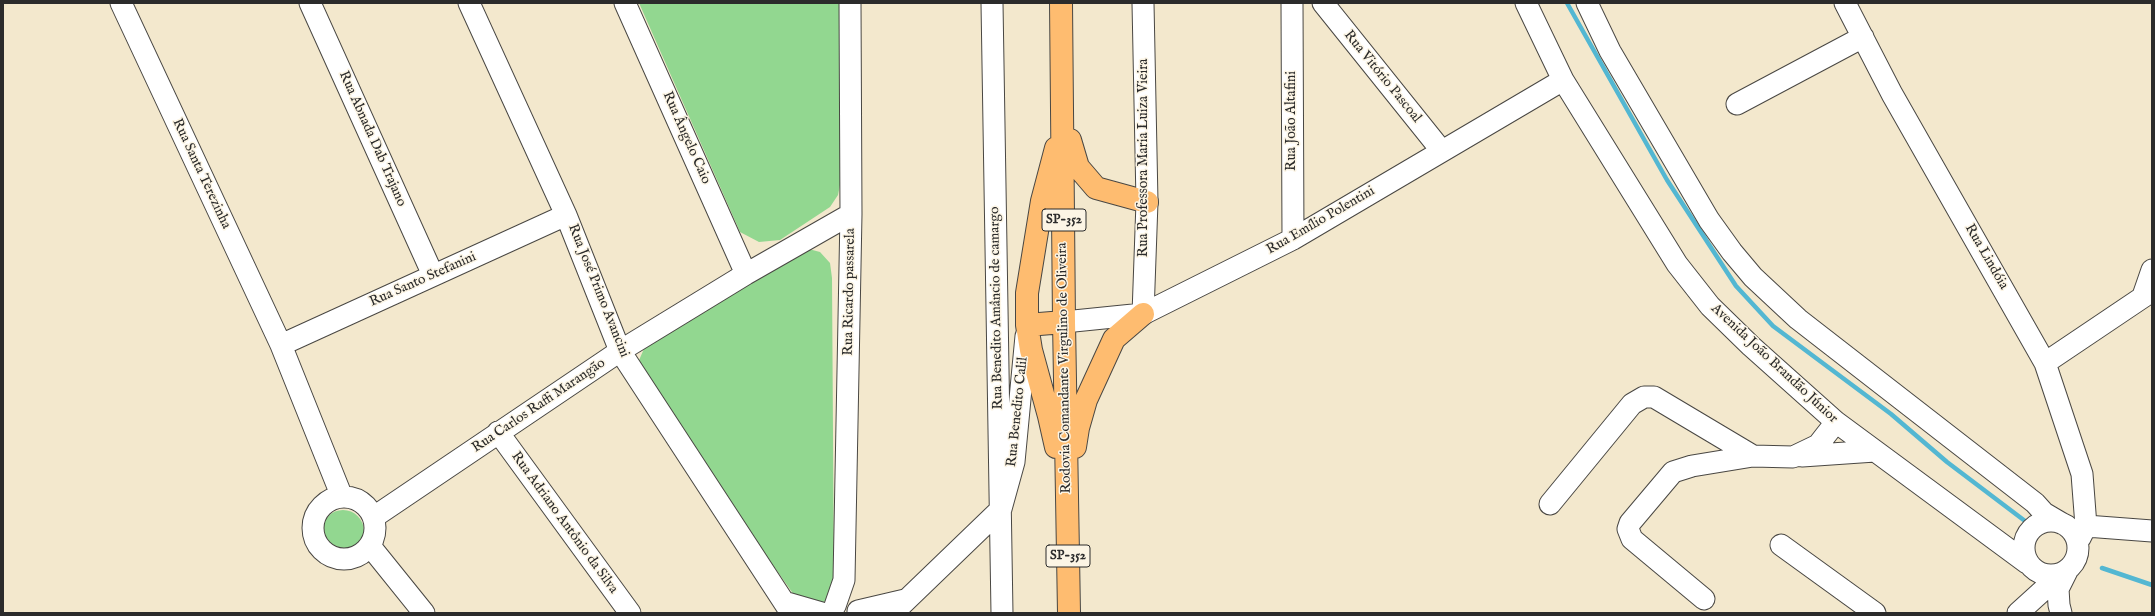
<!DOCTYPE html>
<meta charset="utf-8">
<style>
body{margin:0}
#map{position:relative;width:2155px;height:616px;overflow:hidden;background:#f3e8cd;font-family:"IM FELL English",serif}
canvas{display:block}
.frame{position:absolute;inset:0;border:4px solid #2b2b2b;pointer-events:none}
</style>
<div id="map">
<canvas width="2155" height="616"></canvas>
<div class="frame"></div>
</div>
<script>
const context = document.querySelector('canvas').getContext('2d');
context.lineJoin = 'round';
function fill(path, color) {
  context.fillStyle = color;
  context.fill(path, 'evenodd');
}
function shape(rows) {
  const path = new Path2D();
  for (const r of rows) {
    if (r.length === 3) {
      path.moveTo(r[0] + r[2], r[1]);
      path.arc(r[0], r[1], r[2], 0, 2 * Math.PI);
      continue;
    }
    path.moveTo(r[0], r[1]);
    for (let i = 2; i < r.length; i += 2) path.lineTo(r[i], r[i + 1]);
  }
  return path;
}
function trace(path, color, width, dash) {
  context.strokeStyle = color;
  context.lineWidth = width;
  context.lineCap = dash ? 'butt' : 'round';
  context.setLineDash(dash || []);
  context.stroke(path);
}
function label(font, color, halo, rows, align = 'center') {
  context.font = font + ' "IM FELL English",serif';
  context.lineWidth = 3;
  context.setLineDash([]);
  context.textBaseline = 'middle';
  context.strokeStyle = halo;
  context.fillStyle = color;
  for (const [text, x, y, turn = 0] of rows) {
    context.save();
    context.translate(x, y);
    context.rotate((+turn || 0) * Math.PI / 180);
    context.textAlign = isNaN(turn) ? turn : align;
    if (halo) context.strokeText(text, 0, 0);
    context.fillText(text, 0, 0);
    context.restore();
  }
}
fill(shape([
 [639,3,842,3,841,180,838,195,830,207,780,240,759,242,740,232],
 [805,248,820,252,830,263,832,278,834,587,830,596,824,602,810,604,794,595,645,384,637,365,646,344],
 [343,531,21]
]), '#92d790');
trace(shape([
 [1567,3,1667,180,1736,286,1773,326,1891,414,1947,462,2025,521],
 [2102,568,2152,585]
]), '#53b7d2', 4.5);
const minor = shape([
 [121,3,281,345,342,497],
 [310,3,433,275],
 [469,3,566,215,620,351,791,613],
 [625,3,746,274],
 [992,3,1002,613],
 [1143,3,1147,202,1143,314],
 [1292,3,1293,239],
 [1323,3,1441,150],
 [1526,3,1563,80,1677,264,1710,306,1751,346,1836,422,2027,563],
 [1587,3,1610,51,1709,220,1732,252,1753,277,1798,319,2035,503,2044,513,2061,523],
 [1845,3,1892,94,2045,363,2082,474,2086,526],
 [1737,104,1863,37],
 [2143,296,2152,270],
 [1064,322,1143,314,1293,239,1563,80],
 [281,345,566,215],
 [2045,363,2152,291],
 [498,432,630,613],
 [1802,456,1875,451],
 [344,528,31],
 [1550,504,1632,404,1644,397,1654,397,1753,456],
 [374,517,620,351,746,274,851,214],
 [2051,548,27],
 [2080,538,2086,526,2152,531],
 [1781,545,1875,613],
 [370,546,424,613],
 [1704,599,1632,539,1628,529,1630,523,1673,472,1692,466,1753,456,1793,457,1818,445,1836,422],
 [784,602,822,613],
 [835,606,844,580,851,214,850,3],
 [858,611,905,600],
 [893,613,1001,509,1014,462,1026,336],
 [2018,613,2061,574],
 [2061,613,2059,605,2058,589,2067,571]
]);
const highway = shape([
 [1061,3,1064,322,1069,613],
 [1070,140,1078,167,1096,188,1147,202],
 [1027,325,1064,322],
 [1056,447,1049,416,1031,350,1027,325,1027,293,1042,201,1056,148],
 [1075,447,1078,428,1086,400,1114,339,1143,314]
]);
trace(minor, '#494743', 23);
trace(highway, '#494743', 24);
trace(minor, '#fff', 21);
trace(highway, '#febc70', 22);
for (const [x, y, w] of [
 [1064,220,44],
 [1068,556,44]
]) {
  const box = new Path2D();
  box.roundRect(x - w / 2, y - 11, w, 22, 3);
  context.fillStyle = '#fcf5e5';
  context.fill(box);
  trace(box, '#2b2b2b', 1);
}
label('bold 13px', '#2b2b2b', null, [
 ["SP-352",1064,220],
 ["SP-352",1068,556]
]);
label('14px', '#2b2b2b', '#fcf5e5', [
 ["Rua Vitório Pascoal",1382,77,51],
 ["Rua João Altafini",1292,121,-90],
 ["Rua Ângelo Caio",686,138,66],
 ["Rua Abnada Dab Trajano",372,139,66],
 ["Rua Professora Maria Luiza Vieira",1144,158,-90],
 ["Rua Santa Terezinha",201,174,65],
 ["Rua Emílio Polentini",1321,221,-30],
 ["Rua Lindóia",1986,257,60],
 ["Rua Santo Stefanini",423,280,-24],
 ["Rua José Primo Avancini",598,291,68],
 ["Rua Ricardo passarela",850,292,-89],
 ["Rua Benedito Amâncio de camargo",997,308,-91],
 ["Avenida João Brandão Júnior",1774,364,43],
 ["Rodovia Comandante Virgulino de Oliveira",1065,368,-91],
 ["Rua Carlos Raffi Marangão",539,406,-34],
 ["Rua Benedito Calil",1018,412,-84],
 ["Rua Adriano Antônio da Silva",564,523,54]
]);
</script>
